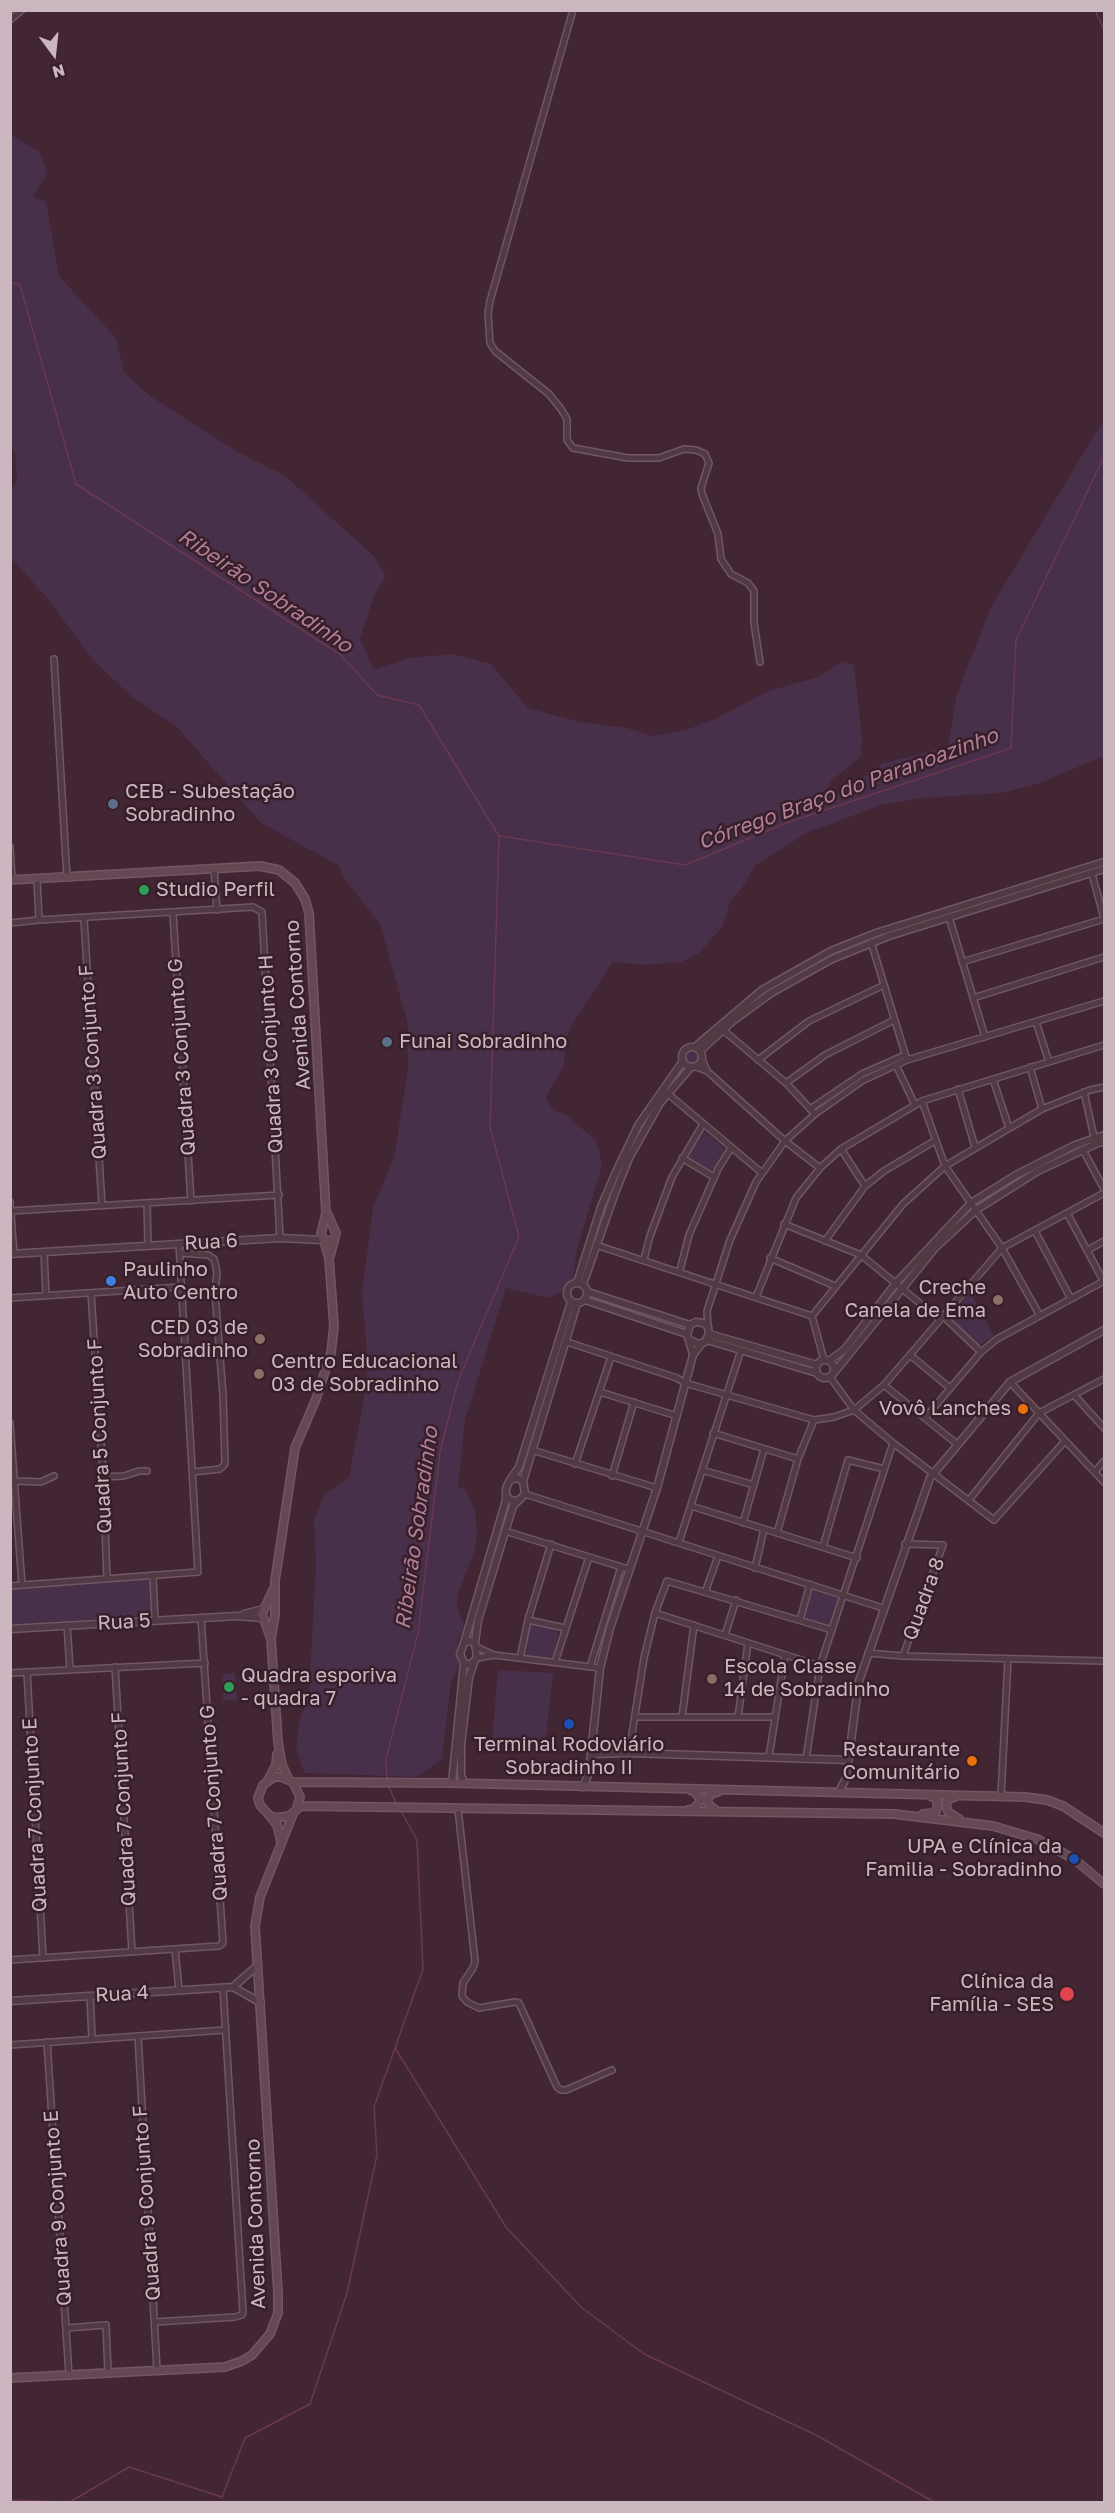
<!DOCTYPE html>
<meta charset="utf-8">
<style>
body{margin:0}
#map{position:relative;width:1115px;height:2513px;overflow:hidden;background:#422633;font-family:"Golos Text",sans-serif}
canvas{display:block}
.frame{position:absolute;inset:0;border:12px solid #ccb7c0;pointer-events:none}
.north{position:absolute;left:24px;top:24px;width:60px;height:60px;-webkit-text-stroke:4px #371f2a;paint-order:stroke;rotate:165deg;font-size:16px;font-weight:700;line-height:24px;text-align:center;color:#ccb7c0}
.north::after{content:'';display:block;margin:auto;width:21px;height:27px;background:#ccb7c0;clip-path:polygon(50% 0,100% 100%,50% 72%,0 100%)}
</style>
<div id="map">
<canvas width="1115" height="2513"></canvas>
<div class="frame"></div>
<div class="north">N</div>
</div>
<script>
const context = document.querySelector('canvas').getContext('2d');
context.lineJoin = 'round';
function fill(path, color) {
  context.fillStyle = color;
  context.fill(path, 'evenodd');
}
function shape(rows) {
  const path = new Path2D();
  for (const r of rows) {
    if (r.length === 3) {
      path.moveTo(r[0] + r[2], r[1]);
      path.arc(r[0], r[1], r[2], 0, 2 * Math.PI);
      continue;
    }
    path.moveTo(r[0], r[1]);
    for (let i = 2; i < r.length; i += 2) path.lineTo(r[i], r[i + 1]);
  }
  return path;
}
function trace(path, color, width, dash) {
  context.strokeStyle = color;
  context.lineWidth = width;
  context.lineCap = dash ? 'butt' : 'round';
  context.setLineDash(dash || []);
  context.stroke(path);
}
function label(font, color, halo, rows, align = 'center') {
  context.font = font + ' "Golos Text",sans-serif';
  context.lineWidth = 5;
  context.setLineDash([]);
  context.textBaseline = 'middle';
  context.strokeStyle = halo;
  context.fillStyle = color;
  for (const [text, x, y, turn = 0] of rows) {
    context.save();
    context.translate(x, y);
    context.rotate((+turn || 0) * Math.PI / 180);
    context.textAlign = isNaN(turn) ? turn : align;
    if (halo) context.strokeText(text, 0, 0);
    context.fillText(text, 0, 0);
    context.restore();
  }
}
fill(shape([
 [11,135,40,152,47,174,33,197,46,202,59,276,116,338,124,372,150,396,238,452,284,475,374,556,386,576,374,596,360,639,374,670,409,658,452,654,491,664,528,708,580,722,627,728,653,736,686,730,717,718,768,691,818,677,843,661,854,665,862,737,861,756,830,782,824,795,841,793,856,786,868,772,884,763,948,747,956,697,990,609,1098,429,1104,422,1104,756,1040,783,1002,793,921,798,882,805,808,832,755,866,742,888,730,902,722,927,699,953,681,962,642,965,613,962,573,1023,566,1040,564,1067,553,1083,546,1099,554,1111,563,1113,595,1139,599,1150,602,1166,577,1249,573,1278,563,1291,549,1298,506,1288,465,1420,458,1488,465,1489,475,1510,477,1529,475,1549,458,1595,457,1606,464,1626,457,1645,459,1665,451,1682,442,1759,417,1777,304,1773,296,1748,300,1719,309,1694,316,1564,314,1520,325,1494,349,1477,367,1382,367,1353,362,1294,373,1207,394,1158,408,1069,408,1025,380,924,346,881,338,865,261,823,176,726,132,697,93,660,47,598,13,560,10,553,10,493,17,480,15,453,10,442],
 [692,1057,8],
 [704,1131,723,1147,725,1151,716,1168,709,1171,687,1157,700,1132],
 [970,1292,994,1336,978,1346,948,1318],
 [150,1578,151,1615,11,1625,11,1589],
 [813,1588,840,1597,832,1624,830,1626,805,1619,804,1617],
 [533,1622,557,1631,558,1636,554,1654,549,1659,527,1657,524,1653,529,1625],
 [498,1670,553,1673,544,1754,491,1750],
 [235,1673,237,1700,223,1701,222,1674]
]), '#482f4a');
trace(shape([
 [1095,10,1104,30],
 [10,282,20,285,76,484,341,655,377,695,419,705,499,836,490,1127,519,1237,458,1381,440,1452,418,1633,386,1759,387,1781],
 [500,836,685,865,786,823,1011,748,1016,640,1104,457],
 [388,1785,397,1805],
 [395,2048,506,2227,581,2307,644,2354,816,2435,934,2502],
 [10,2500,65,2502],
 [70,2502,129,2467,222,2497,245,2438,310,2404,347,2293,377,2155,374,2107,423,1969,417,1840,400,1809]
]), '#69394f', 1.5);
const minor = shape([
 [573,10,490,301,488,313,490,343,495,351,549,394,561,409,567,419,567,440,573,448,628,458,659,458,684,449,696,450,705,454,709,463,701,488,702,494,718,534,721,559,731,574,748,583,754,591,754,623,760,662],
 [10,20,22,10],
 [54,659,67,878],
 [10,847,12,880],
 [214,869,217,910],
 [1092,874,1104,918],
 [173,913,191,1201],
 [949,917,985,1037],
 [84,919,102,1205],
 [39,920,253,907,262,912,280,1238],
 [10,923,39,920,37,879],
 [871,942,907,1060],
 [962,962,1104,919],
 [973,998,1104,957],
 [1036,1022,1049,1062],
 [723,1030,786,1083,815,1114],
 [701,1057,707,1071],
 [758,1060,809,1021,884,985],
 [896,1065,915,1105],
 [694,1066,707,1071,785,1141,820,1168],
 [1030,1067,1042,1109],
 [993,1079,1009,1128],
 [786,1083,825,1055,894,1020],
 [958,1089,975,1147],
 [1084,1092,1094,1137],
 [667,1093,762,1173],
 [922,1101,945,1166,1002,1248,1040,1316],
 [810,1109,862,1074,905,1055],
 [841,1149,865,1186],
 [1083,1150,1104,1189],
 [682,1158,714,1177],
 [10,1202,14,1254],
 [147,1203,148,1246],
 [11,1211,279,1195],
 [1067,1213,1104,1282],
 [784,1224,861,1255,939,1319],
 [1035,1231,1071,1299],
 [825,1241,865,1186,884,1171,936,1140],
 [596,1245,812,1316],
 [1088,1250,1104,1241],
 [44,1252,46,1295],
 [180,1253,208,1255,214,1259,217,1272,215,1293,223,1395,225,1464,220,1469,193,1472],
 [770,1258,835,1286],
 [644,1259,650,1236,672,1177,703,1124],
 [680,1270,689,1235,718,1169,731,1148],
 [91,1293,103,1473,107,1579],
 [756,1297,796,1198,820,1168,841,1149,922,1101,1104,1045],
 [10,1298,181,1287],
 [942,1315,981,1352],
 [812,1316,903,1204,945,1166,1042,1109,1090,1090,1104,1087],
 [812,1316,824,1360],
 [708,1327,707,1311,730,1240,756,1182,785,1141,815,1114,862,1081,907,1060,1104,1001],
 [567,1342,677,1378,685,1383,814,1420,834,1417,854,1410,884,1385,1002,1248,1104,1193],
 [910,1355,950,1388],
 [830,1377,854,1410,893,1443,994,1520,1065,1441],
 [1010,1382,1104,1482],
 [884,1385,957,1444],
 [600,1392,677,1416],
 [1074,1395,1104,1428],
 [925,1418,981,1352,997,1339,1104,1281],
 [10,1423,22,1585],
 [713,1433,798,1459],
 [532,1450,657,1488],
 [575,1464,611,1357],
 [702,1470,754,1485],
 [1095,1472,1104,1461],
 [612,1476,634,1402],
 [103,1477,124,1476,139,1471,147,1471],
 [15,1481,41,1482,54,1476],
 [525,1494,883,1608],
 [969,1500,1039,1413,1104,1379],
 [691,1506,857,1558],
 [743,1523,764,1449],
 [505,1531,628,1569],
 [777,1533,798,1459,814,1420],
 [679,1542,741,1350],
 [823,1547,848,1460,884,1469],
 [755,1568,764,1529],
 [153,1575,155,1620],
 [10,1586,198,1572,179,1244],
 [706,1590,718,1556],
 [655,1613,820,1666],
 [528,1620,565,1628],
 [800,1620,810,1584],
 [67,1625,70,1669],
 [725,1635,736,1600],
 [477,1647,494,1655],
 [868,1653,903,1656,943,1545,905,1544],
 [903,1656,1104,1661],
 [477,1658,494,1655,600,1668],
 [520,1658,528,1620,551,1544],
 [555,1662,589,1557],
 [115,1667,132,1952],
 [590,1667,621,1567],
 [27,1672,43,1958],
 [10,1673,205,1663],
 [636,1717,775,1717],
 [682,1717,694,1625],
 [738,1717,748,1643],
 [629,1753,644,1658,655,1613,667,1581,832,1630],
 [769,1757,785,1655],
 [806,1759,820,1666,893,1443],
 [1001,1796,1008,1659],
 [458,1809,475,1961,473,1968,463,1983,462,1996,467,2002,479,2008,515,2002,519,2003,557,2087,561,2090,566,2090,612,2070],
 [175,1949,179,1990],
 [10,1960,219,1946,223,1943,201,1618],
 [90,1996,92,2038],
 [138,2036,157,2370],
 [47,2042,69,2375],
 [10,2045,225,2030],
 [155,2322,235,2317,242,2315,243,2312,223,1988],
 [66,2328,106,2325,108,2372]
]);
const tertiary = shape([
 [695,1047,762,990,831,951,876,933,1104,862],
 [692,1057,10],
 [700,1051,734,1020,771,993,832,959,889,936,1104,869],
 [10,1254,280,1238,323,1240],
 [577,1293,10],
 [577,1283,601,1207,616,1172,639,1124,683,1061],
 [583,1284,615,1193,629,1158,660,1103,691,1067],
 [588,1292,690,1325],
 [585,1300,687,1334],
 [709,1334,817,1365],
 [690,1340,698,1344,705,1342,709,1334,708,1327,703,1323,696,1322,690,1325,687,1334,693,1354],
 [707,1340,817,1373],
 [825,1369,9],
 [829,1361,845,1349,896,1283,971,1203,1016,1175,1075,1145,1104,1135],
 [833,1374,935,1248,976,1210,1038,1171,1098,1143,1104,1142],
 [510,1480,519,1467,571,1302],
 [523,1481,577,1304],
 [244,1614,263,1609],
 [10,1629,237,1616,263,1618],
 [464,1643,506,1500,506,1489,508,1484,510,1480,517,1478,523,1481,525,1494,519,1500,512,1501,506,1496],
 [475,1643,471,1641,464,1643,460,1654,464,1663,470,1665,477,1658,475,1643,478,1620,513,1506,519,1500],
 [591,1754,629,1753,848,1760],
 [452,1783,464,1663],
 [464,1783,461,1775,461,1745,469,1677,474,1663],
 [583,1787,589,1773,600,1668,610,1628,657,1488,693,1355,702,1343],
 [839,1792,846,1778,859,1681,930,1478,1010,1382,1104,1330],
 [233,1987,258,1965],
 [10,2001,233,1987,261,2003]
]);
const secondary = shape([
 [10,880,260,866,279,870,295,883,305,899,309,913,326,1213,321,1234,324,1241,334,1240],
 [327,1213,336,1233,330,1256],
 [273,1590,262,1614,271,1639,278,1742,282,1765,288,1778],
 [271,1639,275,1615,275,1581,295,1448,316,1399,331,1353,334,1326,329,1258,324,1241],
 [268,1780,276,1765,277,1754],
 [293,1782,452,1783,1025,1797,1047,1800,1063,1806,1104,1833],
 [955,1797,948,1799,946,1805,948,1812,959,1819],
 [297,1808,300,1797,293,1782,281,1777,274,1777,263,1785,258,1798,260,1805,269,1815,275,1818,289,1816,301,1806,894,1814,993,1826,1037,1839,1074,1859,1104,1884],
 [688,1810,694,1809,701,1800,695,1792,690,1790],
 [717,1811,709,1805,707,1800,711,1794,718,1792],
 [923,1814,935,1813,938,1806,936,1798,930,1796],
 [270,1816,277,1825,281,1841],
 [10,2378,225,2367,242,2361,252,2355,270,2334,278,2313,278,2293,255,1926,260,1897,293,1814]
]);
trace(minor, '#6f5863', 8);
trace(tertiary, '#6f5863', 9);
trace(secondary, '#6f5863', 10);
trace(minor, '#523a45', 5);
trace(tertiary, '#523a45', 6);
trace(secondary, '#654854', 7);
for (const [x, y, r, color] of [
 [113,804,6,"#5c6f8a"],
 [144,890,6,"#2e9e5b"],
 [387,1042,6,"#5c6f8a"],
 [111,1281,6,"#3f7fe0"],
 [998,1300,6,"#8d6e63"],
 [260,1339,6,"#8d6e63"],
 [259,1374,6,"#8d6e63"],
 [1023,1409,6,"#e8710a"],
 [712,1679,6,"#8d6e63"],
 [229,1687,6,"#2e9e5b"],
 [569,1724,6,"#1a4fb4"],
 [972,1761,6,"#e8710a"],
 [1074,1859,6,"#1a4fb4"],
 [1067,1994,8,"#e0444e"]
]) {
  const dot = new Path2D();
  dot.arc(x, y, r, 0, 2 * Math.PI);
  context.fillStyle = color;
  context.fill(dot);
  trace(dot, '#371f2a', 2);
}
label('20px', '#ccb7c0', '#371f2a', [
 ["CEB - Subestação",125,792],
 ["Sobradinho",125,815],
 ["Studio Perfil",156,890],
 ["Funai Sobradinho",399,1042],
 ["Paulinho",123,1270],
 ["Auto Centro",123,1293],
 ["Creche",986,1288,"right"],
 ["Canela de Ema",986,1311,"right"],
 ["CED 03 de",248,1328,"right"],
 ["Sobradinho",248,1351,"right"],
 ["Centro Educacional",271,1362],
 ["03 de Sobradinho",271,1385],
 ["Vovô Lanches",1011,1409,"right"],
 ["Escola Classe",724,1667],
 ["14 de Sobradinho",724,1690],
 ["Quadra esporiva",241,1676],
 ["- quadra 7",241,1699],
 ["Terminal Rodoviário",569,1745,"center"],
 ["Sobradinho II",569,1768,"center"],
 ["Restaurante",960,1750,"right"],
 ["Comunitário",960,1773,"right"],
 ["UPA e Clínica da",1062,1847,"right"],
 ["Familia - Sobradinho",1062,1870,"right"],
 ["Clínica da",1054,1982,"right"],
 ["Família - SES",1054,2005,"right"]
], 'left');
label('20px', '#ccb7c0', '#371f2a', [
 ["Avenida Contorno",298,1005,-94],
 ["Quadra 3 Conjunto H",271,1054,-93],
 ["Quadra 3 Conjunto G",182,1057,-94],
 ["Quadra 3 Conjunto F",93,1062,-94],
 ["Rua 6",211,1242,-3],
 ["Quadra 5 Conjunto F",100,1436,-93],
 ["Quadra 8",924,1599,-70],
 ["Rua 5",124,1622,-3],
 ["Quadra 7 Conjunto G",214,1803,-94],
 ["Quadra 7 Conjunto F",124,1809,-93],
 ["Quadra 7 Conjunto E",35,1815,-93],
 ["Rua 4",122,1994,-3],
 ["Quadra 9 Conjunto F",147,2203,-94],
 ["Quadra 9 Conjunto E",58,2208,-94],
 ["Avenida Contorno",256,2224,-92]
]);
label('italic 21px', '#b37e97', '#371f2a', [
 ["Ribeirão Sobradinho",265,591,34],
 ["Córrego Braço do Paranoazinho",848,789,-20],
 ["Ribeirão Sobradinho",417,1528,-82]
]);
</script>
